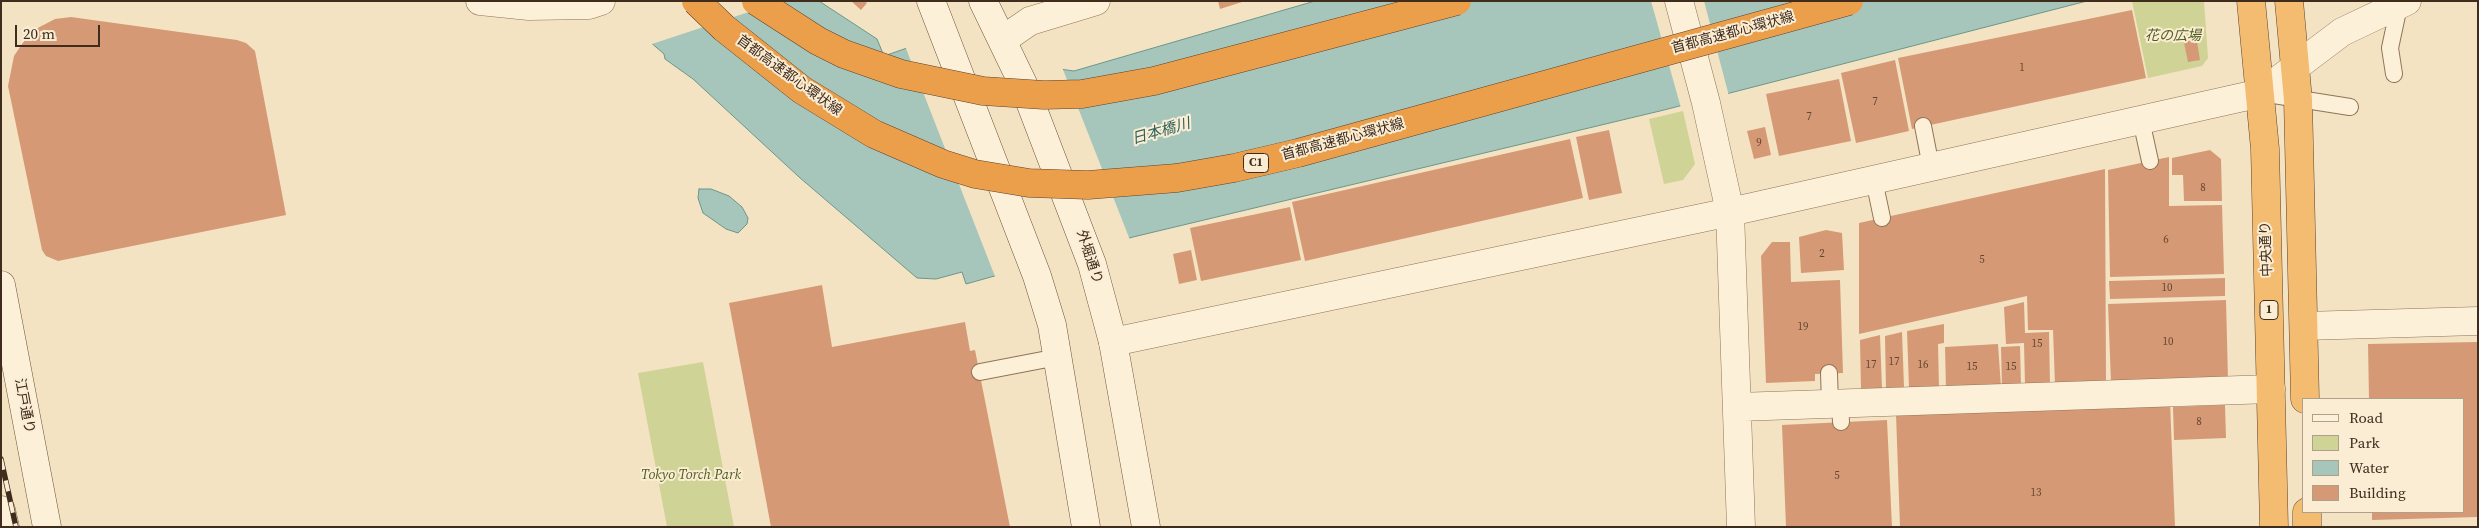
<!DOCTYPE html>
<meta charset="utf-8">
<style>
body{margin:0}
#map{position:relative;width:2479px;height:528px;overflow:hidden;background:#f3e3c3;font-family:"Source Serif 4",serif}
canvas{display:block}
.frame{position:absolute;inset:0;border:2px solid #3f2c1d;pointer-events:none}
.legend{position:absolute;left:2302px;top:398px;width:162px;height:115px;box-sizing:border-box;background:#faedd4;border:1px solid #afa08b;margin:0;padding:6px 9px;list-style:none;font-size:15px;color:#3f2c1d}
.legend li{display:flex;align-items:center;gap:10px;height:25px}
.legend b{width:25px;border:1px solid #afa08b}
.scale{position:absolute;left:15px;top:25px;width:85px;height:22px;box-sizing:border-box;border:2px solid #3f2c1d;border-top:0;padding-left:6px;font-size:15px;line-height:18px;white-space:nowrap;color:#3f2c1d;-webkit-text-stroke:4px #faedd4;paint-order:stroke}
</style>
<div id="map">
<canvas width="2479" height="528"></canvas>
<div class="frame"></div>
<ul class="legend">
<li><b style="height:6px;background:#fdf0d8"></b>Road</li>
<li><b style="height:14px;background:#cfd396"></b>Park</li>
<li><b style="height:14px;background:#a6c6bb"></b>Water</li>
<li><b style="height:14px;background:#d69975"></b>Building</li>
</ul>
<div class="scale">20 m</div>
</div>
<script>
const context = document.querySelector('canvas').getContext('2d');
context.lineJoin = 'round';
function fill(path, color) {
  context.fillStyle = color;
  context.fill(path, 'evenodd');
}
function shape(rows) {
  const path = new Path2D();
  for (const r of rows) {
    path.moveTo(r[0], r[1]);
    for (let i = 2; i < r.length; i += 2) path.lineTo(r[i], r[i + 1]);
  }
  return path;
}
function trace(path, color, width, dash) {
  context.strokeStyle = color;
  context.lineWidth = width;
  context.lineCap = dash ? 'butt' : 'round';
  context.setLineDash(dash || []);
  context.stroke(path);
}
function label(font, color, halo, rows, align = 'center') {
  context.font = font + ' "Source Serif 4","Noto Sans JP",serif';
  context.lineWidth = 4;
  context.setLineDash([]);
  context.textBaseline = 'middle';
  context.strokeStyle = halo;
  context.fillStyle = color;
  for (const [text, x, y, turn = 0] of rows) {
    context.save();
    context.translate(x, y);
    context.rotate((+turn || 0) * Math.PI / 180);
    context.textAlign = isNaN(turn) ? turn : align;
    if (halo) context.strokeText(text, 0, 0);
    context.fillText(text, 0, 0);
    context.restore();
  }
}
fill(shape([
 [2132,1,2204,1,2208,58,2202,66,2148,78],
 [1683,111,1695,164,1683,180,1664,184,1649,119],
 [703,362,734,527,667,527,638,373]
]), '#cfd396');
const water = shape([
 [603,1,819,1,877,39,884,56,907,48,1074,71,1315,1,2087,1,1664,110,1133,237,966,284,962,272,936,279,917,278,799,177,693,79,665,59,664,54,603,1],
 [699,189,711,189,729,196,742,207,748,218,747,224,738,233,726,229,703,213,698,198,699,189]
]);
fill(water, '#a6c6bb');
trace(water, '#6b9689', 1);
fill(shape([
 [601,1,782,1,649,45],
 [1651,1,1704,1,1729,96,1681,108],
 [905,46,1062,67,1130,240,996,279]
]), '#f3e3c3');
fill(shape([
 [851,1,864,1,867,3,861,10],
 [1218,1,1242,1,1242,2,1220,9],
 [2132,10,2146,78,1912,129,1898,58],
 [71,17,237,40,246,43,255,51,286,215,58,261,46,256,42,250,8,86,14,56,30,32,55,19],
 [2196,35,2200,60,2188,62,2183,38],
 [1895,60,1909,131,1856,143,1841,73],
 [1839,79,1851,141,1779,156,1766,94],
 [1765,127,1771,155,1754,159,1747,131],
 [1609,130,1622,193,1589,200,1576,137],
 [1570,139,1583,198,1305,261,1292,202],
 [2210,150,2221,159,2222,201,2184,201,2183,175,2172,175,2172,158],
 [2169,157,2169,206,2222,205,2224,274,2110,277,2108,170],
 [2105,169,2106,383,2055,385,2053,330,2028,330,2027,296,1859,334,1859,223],
 [1290,207,1301,260,1201,281,1190,228],
 [1826,230,1842,233,1844,270,1801,273,1799,237],
 [1772,242,1790,242,1791,282,1840,280,1843,373,1815,374,1815,381,1766,383,1761,256],
 [1191,250,1197,280,1179,284,1173,254],
 [2225,278,2225,296,2110,299,2109,281],
 [822,285,832,347,965,322,970,351,975,350,1010,527,771,527,729,303],
 [2226,300,2228,380,2111,382,2108,304],
 [2024,302,2025,333,2049,332,2050,384,2025,385,2024,343,2006,344,2004,307],
 [1944,324,1944,343,1938,344,1939,387,1909,388,1907,331],
 [1902,332,1904,387,1886,389,1885,336],
 [1880,335,1882,389,1861,390,1860,340],
 [2478,342,2478,517,2372,520,2372,512,2463,512,2463,399,2369,399,2368,344],
 [1998,344,2001,387,1946,389,1945,347],
 [2020,346,2021,386,2002,387,2001,347],
 [2170,401,2175,527,1900,527,1896,414],
 [2225,405,2226,438,2174,440,2173,407],
 [1887,420,1892,527,1786,527,1782,425]
]), '#d69975');
const service = shape([
 [2394,74,2390,48,2399,6],
 [2261,93,2350,107],
 [2141,120,2150,161],
 [1923,126,1931,167],
 [1874,180,1882,218],
 [980,372,1058,357],
 [1829,373,1830,404],
 [1840,403,1841,422]
]);
const minor = shape([
 [1679,1,1706,103,1730,212,1741,527],
 [1004,39,1030,21,1096,1],
 [2261,93,2342,32,2407,1],
 [2304,326,2478,321],
 [1737,407,2271,389]
]);
const tertiary = shape([
 [480,1,529,6,589,5,601,1],
 [1113,342,1730,212,2261,93]
]);
const secondary = shape([
 [931,1,1037,276,1052,325,1086,527],
 [983,1,1024,86,1092,264,1113,342,1146,527],
 [1,285,47,527],
 [1,510,5,527]
]);
const trunk = shape([
 [2251,1,2265,149,2274,527],
 [2289,1,2298,100,2305,399],
 [2307,512,2307,527]
]);
trace(service, '#917357', 18);
trace(minor, '#917357', 29);
trace(tertiary, '#917357', 29);
trace(secondary, '#72543a', 29);
trace(trunk, '#5e412c', 29);
trace(service, '#fdf0d8', 16);
trace(minor, '#fdf0d8', 28);
trace(tertiary, '#fdf0d8', 28);
trace(secondary, '#fdf0d8', 28);
trace(trunk, '#f3bc71', 28);
const rail = shape([
 [1,459,16,527]
]);
trace(rail, '#3f2c1d', 5.5);
trace(rail, '#faedd4', 4, [11]);
const motorwayBridge = shape([
 [696,1,724,28,802,90,874,134,943,164,975,174,1029,183,1088,185,1177,178,1234,168,1298,153,1849,1],
 [756,1,818,41,844,54,901,74,983,91,1044,95,1082,94,1154,81,1457,1]
]);
trace(motorwayBridge, '#5e412c', 29, []);
trace(motorwayBridge, '#ec9f4b', 28);
label('11px', '#654733', null, [
 ["1",2022,68],
 ["7",1875,102],
 ["7",1809,117],
 ["9",1759,143],
 ["8",2203,188],
 ["6",2166,240],
 ["2",1822,254],
 ["5",1982,260],
 ["10",2167,288],
 ["19",1803,327],
 ["10",2168,342],
 ["15",2037,344],
 ["17",1894,362],
 ["17",1871,365],
 ["16",1923,365],
 ["15",1972,367],
 ["15",2011,367],
 ["8",2199,422],
 ["5",1837,476],
 ["13",2036,493]
]);
for (const [x, y, w] of [
 [1256,163,25],
 [2269,310,18]
]) {
  const box = new Path2D();
  box.roundRect(x - w / 2, y - 9.5, w, 19, 4);
  context.fillStyle = '#faedd4';
  context.fill(box);
  trace(box, '#3f2c1d', 1);
}
label('bold 12px', '#3f2c1d', null, [
 ["C1",1256,163],
 ["1",2269,310]
]);
label('14px', '#3f2c1d', '#faedd4', [
 ["首都高速都心環状線",1733,33,-15],
 ["首都高速都心環状線",789,76,36],
 ["首都高速都心環状線",1343,140,-15],
 ["中央通り",2267,249,-92],
 ["外堀通り",1089,257,72],
 ["江戸通り",24,406,79]
]);
label('italic 14px', '#515e21', '#faedd4', [
 ["花の広場",2173,36],
 ["Tokyo Torch Park",691,475]
]);
label('italic 15px', '#2b605b', '#faedd4', [
 ["日本橋川",1161,132,-16]
]);
</script>
